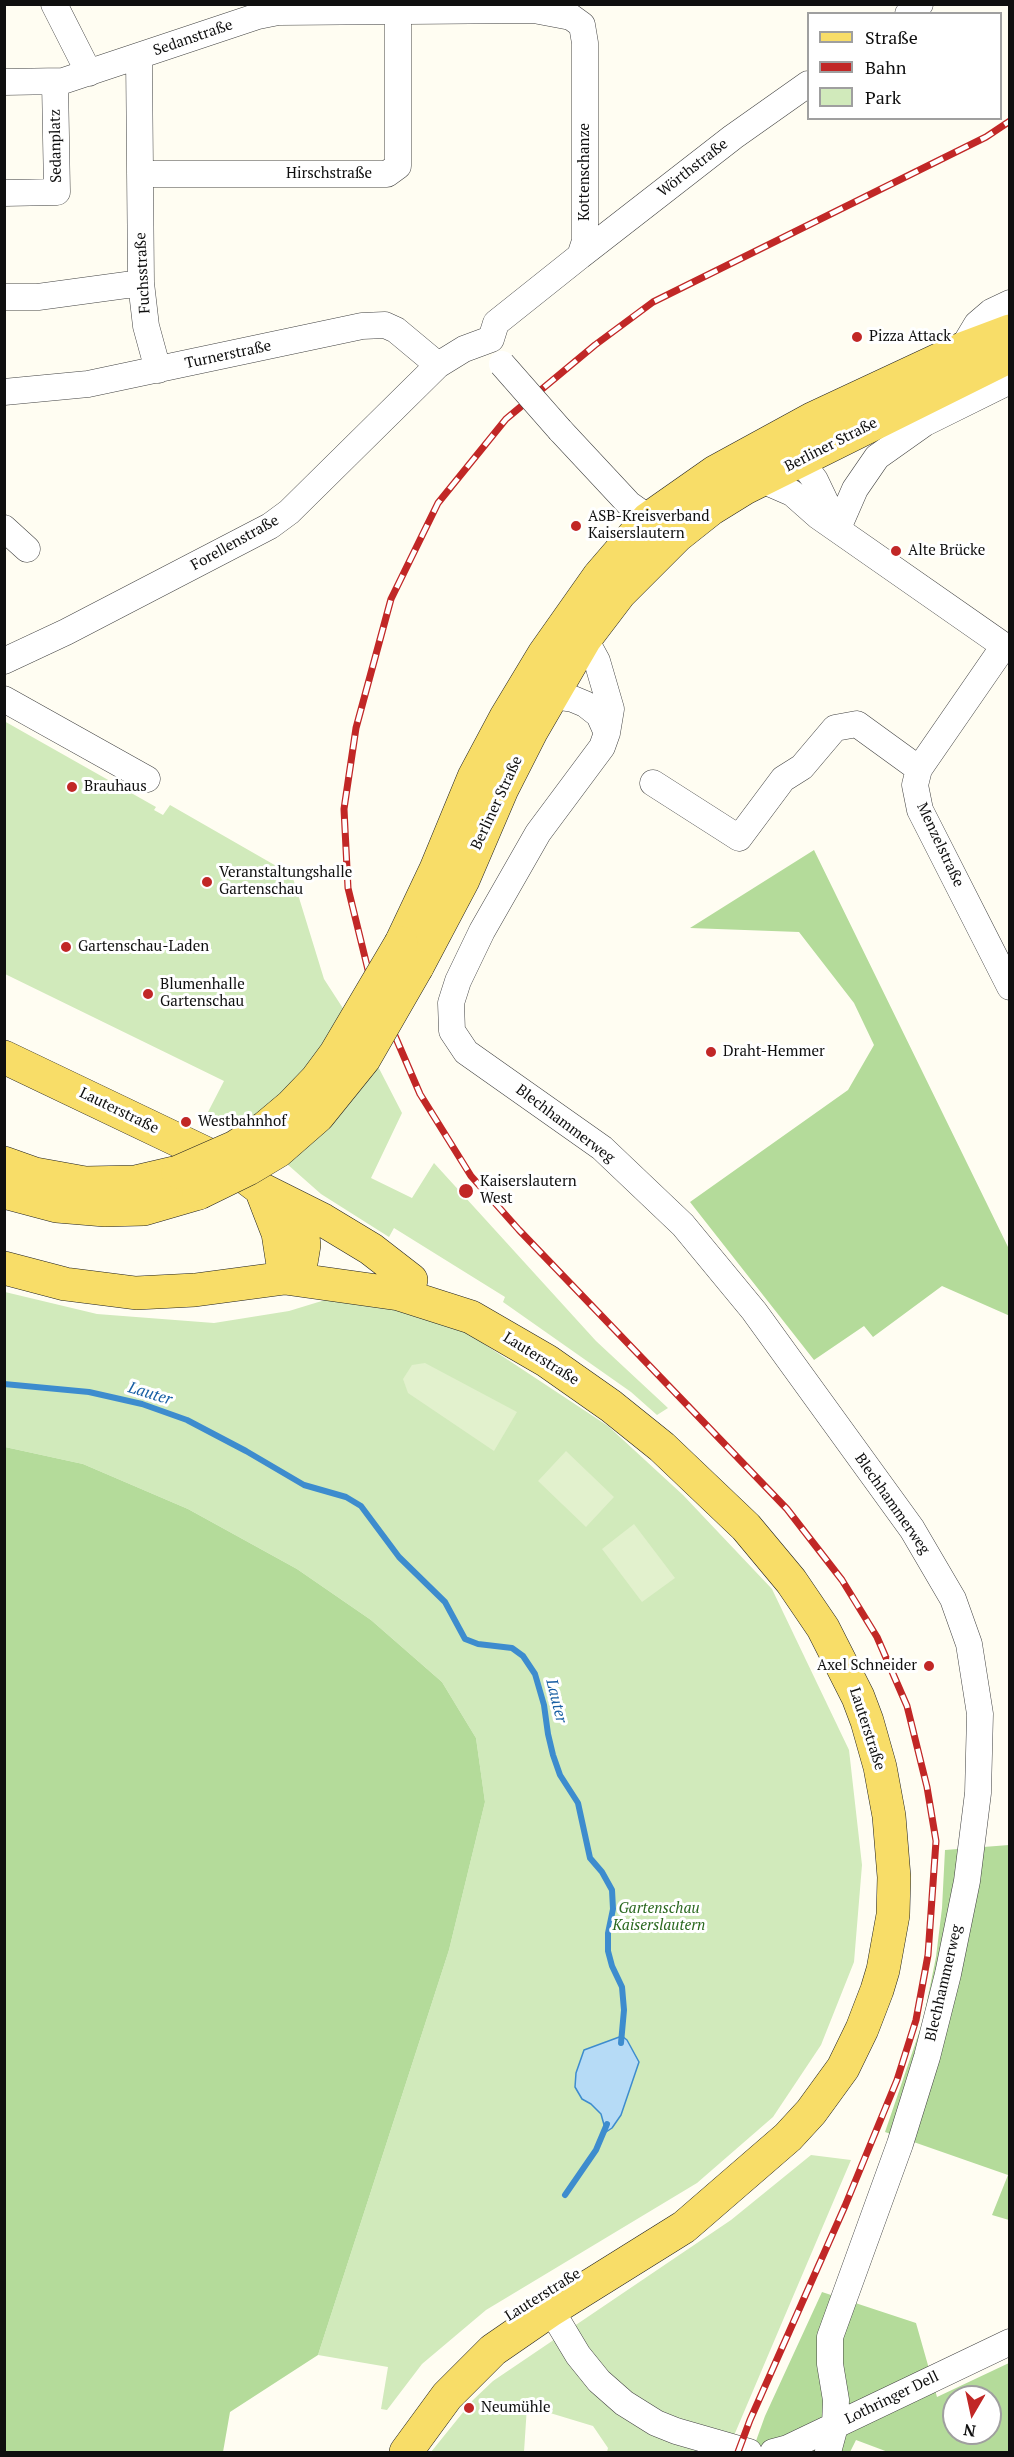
<!DOCTYPE html>
<meta charset="utf-8">
<style>
body{margin:0}
#map{position:relative;width:1014px;height:2457px;overflow:hidden;background:#fffdf2;font-family:"PT Serif",serif}
canvas{display:block}
.frame{position:absolute;inset:0;border:6px solid #0f0f0f;pointer-events:none}
.legend{position:absolute;left:807px;top:12px;width:195px;height:108px;box-sizing:border-box;background:#fff;border:2px solid #9f9f9f;margin:0;padding:8px 10px;list-style:none;font-size:18px;color:#0f0f0f}
.legend li{display:flex;align-items:center;gap:12px;height:30px}
.legend b{width:30px;border:2px solid #9f9f9f}
.north{position:absolute;left:942px;top:2385px;width:60px;height:60px;box-sizing:border-box;background:#fff;border:2px solid #9f9f9f;border-radius:50%;rotate:189deg;font-size:16px;font-weight:700;line-height:24px;text-align:center;color:#0f0f0f}
.north::after{content:'';display:block;margin:auto;width:21px;height:27px;background:#c12726;clip-path:polygon(50% 0,100% 100%,50% 72%,0 100%)}
</style>
<div id="map">
<canvas width="1014" height="2457"></canvas>
<div class="frame"></div>
<ul class="legend">
<li><b style="height:8px;background:#f8dd68"></b>Straße</li>
<li><b style="height:8px;background:#c12726"></b>Bahn</li>
<li><b style="height:16px;background:#d1eabb"></b>Park</li>
</ul>
<div class="north">N</div>
</div>
<script>
const context = document.querySelector('canvas').getContext('2d');
context.lineJoin = 'round';
function fill(path, color) {
  context.fillStyle = color;
  context.fill(path, 'evenodd');
}
function shape(rows) {
  const path = new Path2D();
  for (const r of rows) {
    path.moveTo(r[0], r[1]);
    for (let i = 2; i < r.length; i += 2) path.lineTo(r[i], r[i + 1]);
  }
  return path;
}
function trace(path, color, width, dash) {
  context.strokeStyle = color;
  context.lineWidth = width;
  context.lineCap = dash ? 'butt' : 'round';
  context.setLineDash(dash || []);
  context.stroke(path);
}
function label(font, color, halo, rows, align = 'center') {
  context.font = font + ' "PT Serif",serif';
  context.lineWidth = 6;
  context.setLineDash([]);
  context.textBaseline = 'middle';
  context.strokeStyle = halo;
  context.fillStyle = color;
  for (const [text, x, y, turn = 0] of rows) {
    context.save();
    context.translate(x, y);
    context.rotate((+turn || 0) * Math.PI / 180);
    context.textAlign = isNaN(turn) ? turn : align;
    if (halo) context.strokeText(text, 0, 0);
    context.fillText(text, 0, 0);
    context.restore();
  }
}
fill(shape([
 [4,721,156,807,154,810,163,815,170,805,292,875,324,979,368,1047,402,1113,371,1178,412,1198,434,1163,596,1341,668,1408,657,1415,631,1392,503,1302,505,1297,394,1228,389,1237,321,1194,278,1156,208,1112,224,1081,5,974],
 [5,1292,97,1314,214,1323,289,1311,325,1300,391,1303,473,1333,484,1344,608,1426,683,1495,772,1589,849,1750,862,1865,854,1962,821,2045,773,2117,697,2183,486,2310,422,2364,387,2410,381,2409,388,2367,318,2355,449,1950,485,1802,476,1738,442,1682,371,1620,297,1569,188,1509,83,1464,5,1447],
 [811,2155,851,2160,727,2452,607,2452,608,2448,593,2426,527,2406,524,2452,431,2452,473,2400,493,2381,731,2220]
]), '#d1eabb');
fill(shape([
 [814,850,1009,1249,1010,1316,942,1286,873,1337,864,1326,814,1360,690,1202,848,1090,874,1045,854,1003,799,932,690,928],
 [5,1447,83,1464,188,1509,297,1569,371,1620,442,1682,476,1738,485,1802,449,1950,318,2355,230,2412,223,2452,5,2452],
 [1009,1845,1009,2220,992,2215,1008,2175,885,2132,923,2021,936,1957,942,1908,945,1850],
 [822,2292,916,2323,937,2397,1009,2363,1009,2452,888,2452,856,2440,850,2452,752,2452,765,2416],
 [954,2397,990,2397,990,2433,954,2433]
]), '#b4db9a');
fill(shape([
 [425,1363,517,1412,494,1451,408,1393,403,1379,412,1365],
 [566,1451,614,1497,586,1527,538,1481],
 [634,1524,675,1578,642,1602,602,1549]
]), '#e2f1cd');
const water = shape([
 [622,2036,627,2040,639,2062,621,2115,612,2128,606,2132,601,2114,591,2104,582,2099,575,2087,576,2073,584,2050,622,2036]
]);
fill(water, '#b6dbf6');
trace(water, '#3d8cce', 1.5);
trace(shape([
 [4,1384,89,1392,142,1404,187,1420,246,1451,304,1485,346,1497,361,1506,399,1557,445,1602,465,1639,478,1644,512,1648,523,1656,535,1674,544,1705,548,1734,553,1755,560,1775,578,1803,590,1858,602,1872,612,1890,613,1909,608,1933,608,1951,612,1966,622,1987,624,2010,621,2043],
 [565,2195,596,2150,607,2124]
]), '#3d8cce', 6);
const minor = shape([
 [54,4,89,73],
 [908,14,920,4],
 [139,57,141,283,146,326,158,370],
 [4,82,63,81,258,16,278,12,534,10],
 [140,174,387,174,398,166,398,12],
 [4,193,57,192,55,82],
 [580,256,733,137,808,84],
 [4,297,38,297,141,283],
 [491,339,496,323,580,256,585,241,585,43,582,25,571,17,534,10,527,4],
 [962,349,977,324,991,312,1010,303],
 [4,392,88,384,362,326,385,325,396,330,438,365],
 [560,430,629,504,663,528],
 [785,451,800,460,815,480,838,528],
 [762,480,792,493,818,516,1010,650],
 [4,528,27,549],
 [838,528,855,489,877,457,925,423,1010,381],
 [585,639,597,661,611,709,607,733,602,747,538,833,482,931,458,981,451,1003,452,1031,466,1052,602,1148,683,1225,754,1311,912,1529,953,1599,969,1644,980,1714,978,1793,967,1881,948,1974,927,2057,900,2144,830,2337,830,2364,836,2400,835,2426,828,2452],
 [1004,646,919,769,915,785,920,810,1010,987],
 [4,661,66,632,270,526,289,512,438,365,464,349,491,339],
 [543,681,552,696,573,699,585,704,599,715,607,733],
 [4,699,147,779],
 [653,783,739,838,783,779,802,767,835,728,857,724,919,769],
 [551,2310,578,2355,599,2381,624,2403,656,2423,676,2431,749,2452],
 [773,2452,788,2448,1010,2342]
]);
const major = shape([
 [401,943,436,869,474,777,506,717,544,654,599,576,648,519,715,472,812,419,962,349,1010,331],
 [417,967,463,880,502,789,531,732,585,639,620,593,677,536,711,509,745,488,1010,356],
 [4,1057,228,1164,261,1189,323,1220,371,1249,411,1280],
 [4,1163,35,1174,85,1183,135,1182,178,1172],
 [261,1189,278,1233,285,1278],
 [4,1192,57,1206,105,1210,144,1209,199,1193],
 [280,1199,297,1218,302,1229,304,1245,300,1269],
 [4,1268,65,1284,136,1293,195,1290,285,1278,399,1294,471,1317,547,1361,611,1406,662,1447,746,1527,791,1581,823,1628,858,1697,867,1721,880,1767,889,1816,894,1877,893,1915,883,1970,877,1990,862,2029,843,2068,811,2112,788,2137,684,2227,551,2310,493,2350,447,2396,406,2452]
]);
trace(minor, '#424242', 27);
trace(major, '#202020', 34);
trace(minor, '#fff', 26);
trace(major, '#f8dd68', 33);
const rail = shape([
 [738,2452,750,2420,845,2206,897,2080,916,2020,928,1955,936,1841,927,1787,907,1706,877,1637,842,1580,787,1509,519,1230,471,1176,420,1094,370,978,348,888,344,809,356,728,391,599,438,503,506,419,595,345,653,302,986,137,1010,121]
]);
trace(rail, '#c12726', 7);
trace(rail, '#fff', 4.5, [14]);
const minorBridge = shape([
 [502,364,560,430]
]);
const majorBridge = shape([
 [178,1172,235,1147,266,1127,291,1106,316,1080,336,1053,401,943],
 [199,1193,248,1169,278,1151,318,1116,364,1059,417,967]
]);
trace(minorBridge, '#424242', 27, []);
trace(majorBridge, '#202020', 34, []);
trace(minorBridge, '#fff', 26);
trace(majorBridge, '#f8dd68', 33);
for (const [x, y, r, color] of [
 [857,337,6,"#c12726"],
 [576,526,6,"#c12726"],
 [896,551,6,"#c12726"],
 [72,787,6,"#c12726"],
 [207,882,6,"#c12726"],
 [66,947,6,"#c12726"],
 [148,994,6,"#c12726"],
 [711,1052,6,"#c12726"],
 [186,1122,6,"#c12726"],
 [466,1191,8,"#c12726"],
 [929,1666,6,"#c12726"],
 [469,2408,6,"#c12726"]
]) {
  const dot = new Path2D();
  dot.arc(x, y, r, 0, 2 * Math.PI);
  context.fillStyle = color;
  context.fill(dot);
  trace(dot, '#fff', 2);
}
label('15px', '#0f0f0f', '#fff', [
 ["Sedanstraße",193,38,-19],
 ["Sedanplatz",56,146,-91],
 ["Wörthstraße",693,168,-38],
 ["Kottenschanze",585,172,-90],
 ["Hirschstraße",329,174],
 ["Fuchsstraße",143,273,-93],
 ["Turnerstraße",228,355,-12],
 ["Berliner Straße",831,445,-27],
 ["Forellenstraße",235,543,-29],
 ["Berliner Straße",497,803,-65],
 ["Menzelstraße",940,845,65],
 ["Lauterstraße",119,1111,26],
 ["Blechhammerweg",565,1124,37],
 ["Lauterstraße",541,1359,32],
 ["Blechhammerweg",892,1504,55],
 ["Lauterstraße",867,1729,72],
 ["Blechhammerweg",944,1983,-77],
 ["Lauterstraße",543,2295,-32],
 ["Lothringer Dell",892,2398,-26]
]);
label('15px', '#0f0f0f', '#fff', [
 ["Pizza Attack",869,337],
 ["ASB-Kreisverband",588,517],
 ["Kaiserslautern",588,534],
 ["Alte Brücke",908,551],
 ["Brauhaus",84,787],
 ["Veranstaltungshalle",219,873],
 ["Gartenschau",219,890],
 ["Gartenschau-Laden",78,947],
 ["Blumenhalle",160,985],
 ["Gartenschau",160,1002],
 ["Draht-Hemmer",723,1052],
 ["Westbahnhof",198,1122],
 ["Kaiserslautern",480,1182],
 ["West",480,1199],
 ["Axel Schneider",917,1666,"right"],
 ["Neumühle",481,2408]
], 'left');
label('italic 15px', '#2a681f', '#fff', [
 ["Gartenschau",659,1909],
 ["Kaiserslautern",659,1926]
]);
label('italic 16px', '#175ea3', '#fff', [
 ["Lauter",150,1394,17],
 ["Lauter",556,1701,76]
]);
</script>
